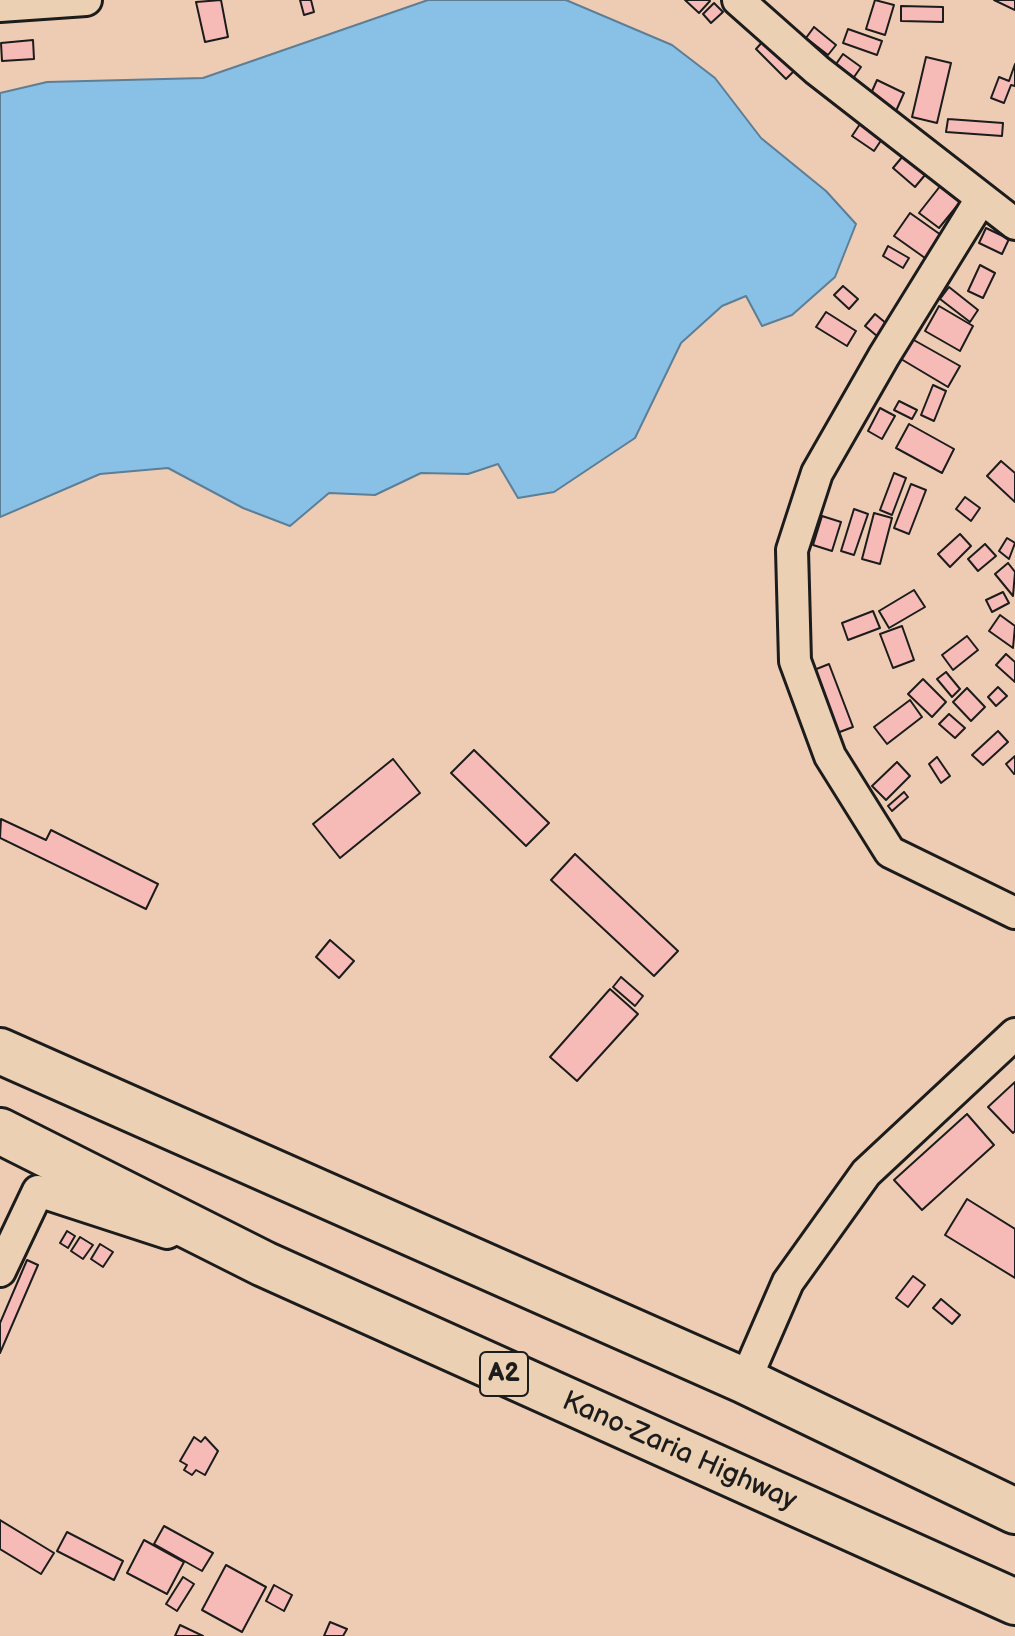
<!DOCTYPE html>
<style>
body{margin:0}
canvas{display:block;background:#eeccb4}
</style>
<canvas width="1015" height="1636"></canvas>
<script>
const context = document.querySelector('canvas').getContext('2d');
context.lineJoin = 'round';
function fill(path, color) {
  context.fillStyle = color;
  context.fill(path, 'evenodd');
}
function shape(rows) {
  const path = new Path2D();
  for (const r of rows) {
    path.moveTo(r[0], r[1]);
    for (let i = 2; i < r.length; i += 2) path.lineTo(r[i], r[i + 1]);
  }
  return path;
}
function trace(path, color, width, dash) {
  context.strokeStyle = color;
  context.lineWidth = width;
  context.lineCap = dash ? 'butt' : 'round';
  context.setLineDash(dash || []);
  context.stroke(path);
}
function label(font, color, halo, rows, align = 'center') {
  context.font = font + ' "Balsamiq Sans",sans-serif';
  context.lineWidth = 8;
  context.setLineDash([]);
  context.textBaseline = 'middle';
  context.strokeStyle = halo;
  context.fillStyle = color;
  for (const [text, x, y, turn = 0] of rows) {
    context.save();
    context.translate(x, y);
    context.rotate((+turn || 0) * Math.PI / 180);
    context.textAlign = isNaN(turn) ? turn : align;
    if (halo) context.strokeText(text, 0, 0);
    context.fillText(text, 0, 0);
    context.restore();
  }
}
const water = shape([
 [428,0,566,0,672,45,715,78,761,138,826,191,856,224,835,277,792,315,762,326,746,296,722,306,681,343,635,438,554,492,518,498,498,464,468,474,421,473,375,495,329,493,290,526,243,508,168,468,100,474,0,517,0,93,47,82,203,78,428,0]
]);
fill(water, '#88c0e6');
trace(water, '#5d7e95', 2);
const building = shape([
 [221,0,228,37,205,42,196,2,221,0],
 [300,0,311,0,314,12,304,15,300,0],
 [685,0,709,0,710,1,699,13,685,0],
 [875,0,894,5,885,35,866,29,875,0],
 [994,0,1015,0,1015,10,994,0],
 [714,3,723,12,711,23,703,14,714,3],
 [901,6,943,7,943,22,901,21,901,6],
 [814,27,836,45,828,55,806,38,814,27],
 [848,29,882,41,877,55,843,43,848,29],
 [765,39,796,69,786,79,756,49,765,39],
 [33,40,34,59,2,61,1,43,33,40],
 [843,54,861,67,852,80,834,67,843,54],
 [926,57,951,63,937,123,912,117,926,57],
 [1015,64,1015,86,1011,85,1004,103,991,98,999,77,1009,81,1015,64],
 [877,80,904,93,896,111,869,98,877,80],
 [948,119,1003,123,1002,136,946,132,948,119],
 [862,121,884,136,874,151,852,136,862,121],
 [903,156,925,175,915,187,893,168,903,156],
 [941,185,961,201,939,228,919,213,941,185],
 [910,213,941,235,925,258,894,236,910,213],
 [986,228,1009,239,1002,254,979,243,986,228],
 [888,246,909,258,903,268,883,256,888,246],
 [980,265,995,273,983,298,968,291,980,265],
 [843,286,858,299,849,309,834,295,843,286],
 [949,287,978,310,970,322,940,299,949,287],
 [939,306,973,326,960,351,925,331,939,306],
 [826,312,856,331,847,346,816,327,826,312],
 [875,314,887,324,877,336,865,326,875,314],
 [912,339,960,366,948,387,901,359,912,339],
 [933,385,946,391,934,421,921,415,933,385],
 [899,401,917,410,912,419,894,410,899,401],
 [880,408,895,416,882,439,868,431,880,408],
 [909,424,954,449,942,473,896,448,909,424],
 [1001,461,1015,473,1015,502,987,476,1001,461],
 [894,473,906,478,892,515,880,510,894,473],
 [911,484,926,490,909,534,894,528,911,484],
 [965,497,980,508,971,521,956,509,965,497],
 [854,509,868,514,854,555,841,551,854,509],
 [874,513,892,518,880,564,862,559,874,513],
 [822,516,841,522,832,551,813,545,822,516],
 [960,534,971,546,950,567,938,554,960,534],
 [1007,538,1015,543,1009,559,999,551,1007,538],
 [985,544,996,556,978,571,968,559,985,544],
 [1008,563,1015,572,1013,596,995,574,1008,563],
 [914,590,925,607,889,628,879,611,914,590],
 [1003,592,1009,603,992,612,986,600,1003,592],
 [873,611,880,628,848,640,842,623,873,611],
 [1000,615,1015,626,1013,648,989,631,1000,615],
 [902,626,914,660,893,668,880,634,902,626],
 [967,636,978,650,953,670,942,655,967,636],
 [1006,654,1015,662,1015,682,996,665,1006,654],
 [829,664,853,727,837,733,814,670,829,664],
 [946,672,960,689,952,697,937,679,946,672],
 [923,679,946,702,932,717,908,694,923,679],
 [998,687,1007,696,996,706,988,697,998,687],
 [967,688,985,707,971,721,953,702,967,688],
 [910,700,922,717,887,744,874,727,910,700],
 [949,714,965,728,955,738,939,724,949,714],
 [998,731,1008,742,983,765,972,755,998,731],
 [474,750,549,823,526,846,451,773,474,750],
 [1015,756,1015,773,1014,774,1006,764,1015,756],
 [937,757,950,776,941,783,929,764,937,757],
 [393,759,420,793,340,858,313,824,393,759],
 [897,762,910,776,886,800,872,786,897,762],
 [904,792,908,797,892,811,888,806,904,792],
 [1,819,46,840,51,830,158,884,146,909,0,838,1,819],
 [575,854,678,951,654,976,551,880,575,854],
 [330,940,354,961,339,978,316,957,330,940],
 [621,977,643,996,635,1006,613,987,621,977],
 [610,989,638,1014,577,1081,550,1057,610,989],
 [1015,1082,1015,1131,1013,1133,988,1107,1015,1082],
 [967,1114,994,1145,922,1210,894,1180,967,1114],
 [967,1199,1015,1229,1015,1278,945,1235,967,1199],
 [67,1231,75,1236,68,1248,60,1243,67,1231],
 [80,1237,93,1245,83,1259,71,1251,80,1237],
 [100,1244,113,1252,103,1267,91,1259,100,1244],
 [27,1260,38,1265,0,1353,0,1323,27,1260],
 [913,1276,925,1285,908,1307,896,1298,913,1276],
 [941,1299,960,1315,952,1324,933,1308,941,1299],
 [194,1437,201,1442,205,1437,218,1451,205,1475,196,1470,192,1475,184,1470,187,1465,180,1461,194,1437],
 [0,1520,54,1553,41,1574,0,1549,0,1520],
 [164,1526,213,1553,202,1571,154,1544,164,1526],
 [67,1532,123,1561,114,1580,57,1551,67,1532],
 [144,1540,184,1562,167,1594,127,1573,144,1540],
 [226,1565,266,1587,242,1632,202,1610,226,1565],
 [183,1577,194,1584,177,1611,166,1604,183,1577],
 [274,1585,292,1595,284,1611,266,1601,274,1585],
 [330,1622,347,1629,343,1636,324,1636,330,1622],
 [180,1625,203,1636,175,1636,180,1625]
]);
fill(building, '#f6bab7');
trace(building, '#1c1c1c', 2);
const street = shape([
 [738,0,817,70,1015,224],
 [0,6,86,0],
 [981,199,884,356,817,473,792,550,795,661,830,756,890,852,1015,913],
 [0,1271,38,1191,167,1233],
 [745,1381,788,1282,866,1173,1015,1034]
]);
const highway = shape([
 [0,1051,745,1381,1015,1511],
 [0,1131,264,1264,1015,1602]
]);
trace(street, '#1c1c1c', 36);
trace(highway, '#1c1c1c', 50);
trace(street, '#ecd0b3', 30);
trace(highway, '#ecd0b3', 44);
for (const [x, y, w] of [
 [504,1374,48]
]) {
  const box = new Path2D();
  box.roundRect(x - w / 2, y - 22, w, 44, 6);
  context.fillStyle = '#ecd0b3';
  context.fill(box);
  trace(box, '#1c1c1c', 2);
}
label('bold 26px', '#1c1c1c', null, [
 ["A2",504,1374]
]);
label('28px', '#1c1c1c', '#ecd0b3', [
 ["Kano-Zaria Highway",679,1452,24]
]);
</script>
